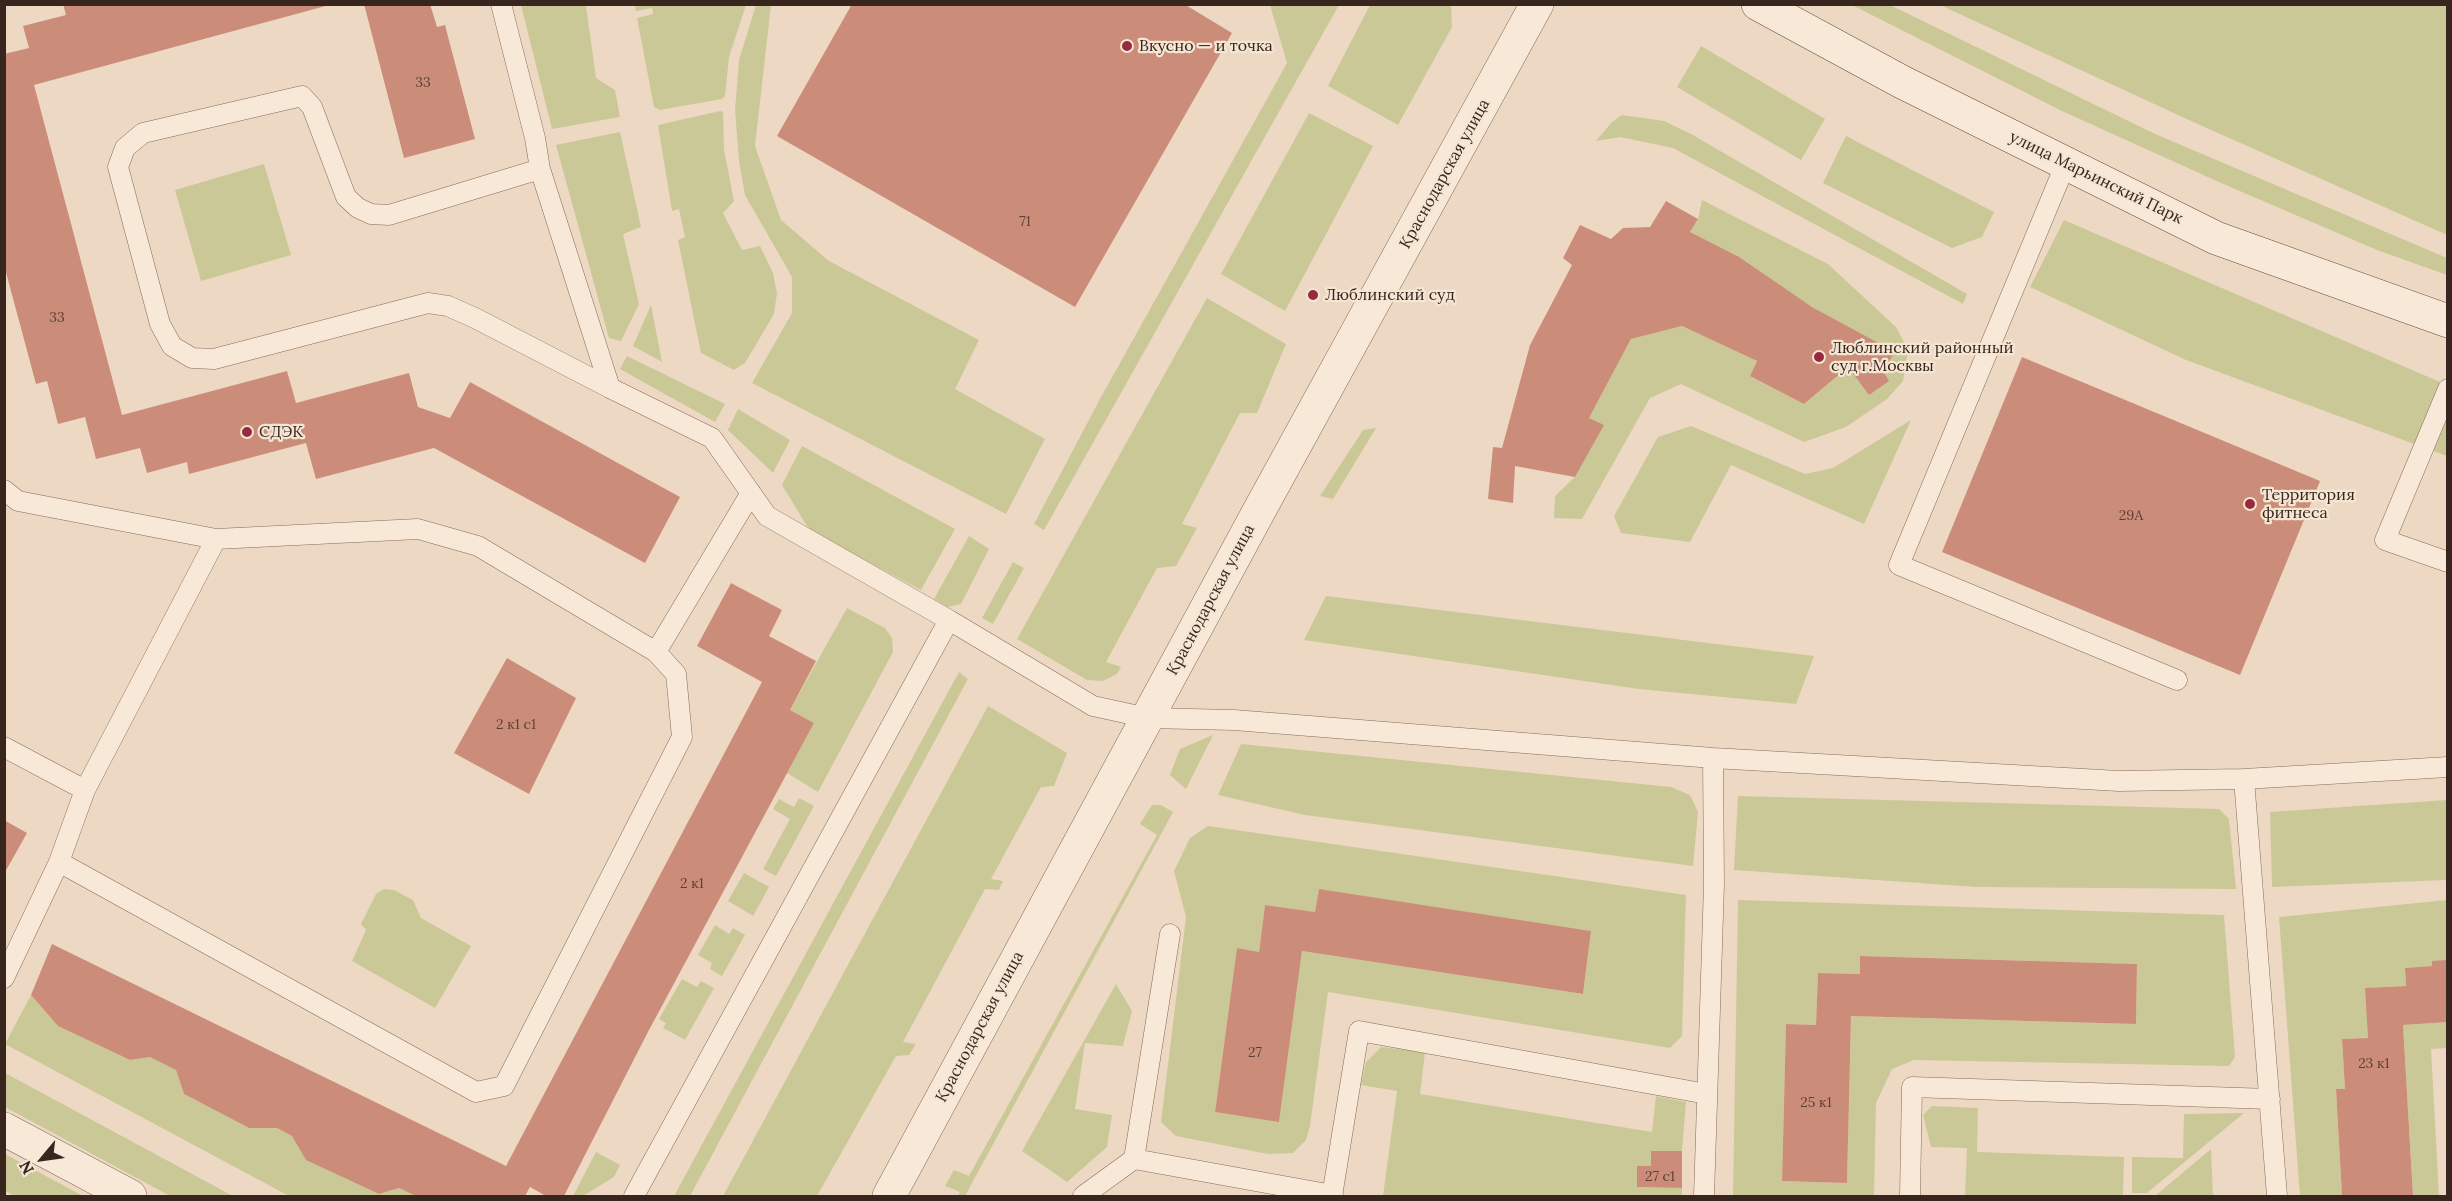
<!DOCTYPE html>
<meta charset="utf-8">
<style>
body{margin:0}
#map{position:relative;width:2452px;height:1201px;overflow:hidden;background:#edd9c3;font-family:Lora,serif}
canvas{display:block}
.frame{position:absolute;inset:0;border:6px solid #38261e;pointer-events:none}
.north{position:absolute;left:12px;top:1129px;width:60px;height:60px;-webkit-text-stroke:4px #f5e5d3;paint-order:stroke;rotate:241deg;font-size:16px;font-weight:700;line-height:24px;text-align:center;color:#38261e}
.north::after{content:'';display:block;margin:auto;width:21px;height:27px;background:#38261e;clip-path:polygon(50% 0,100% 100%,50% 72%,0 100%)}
</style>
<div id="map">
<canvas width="2452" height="1201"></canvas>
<div class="frame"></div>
<div class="north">N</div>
</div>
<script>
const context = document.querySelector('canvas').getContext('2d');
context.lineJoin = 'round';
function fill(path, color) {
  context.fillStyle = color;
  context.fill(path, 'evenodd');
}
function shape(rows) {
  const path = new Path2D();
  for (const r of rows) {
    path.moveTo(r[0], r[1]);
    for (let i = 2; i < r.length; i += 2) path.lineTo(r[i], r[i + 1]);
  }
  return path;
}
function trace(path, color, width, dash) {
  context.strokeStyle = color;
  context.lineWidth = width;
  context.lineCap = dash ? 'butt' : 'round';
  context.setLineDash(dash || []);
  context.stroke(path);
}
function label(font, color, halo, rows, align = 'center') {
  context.font = font + ' Lora,serif';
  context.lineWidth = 4.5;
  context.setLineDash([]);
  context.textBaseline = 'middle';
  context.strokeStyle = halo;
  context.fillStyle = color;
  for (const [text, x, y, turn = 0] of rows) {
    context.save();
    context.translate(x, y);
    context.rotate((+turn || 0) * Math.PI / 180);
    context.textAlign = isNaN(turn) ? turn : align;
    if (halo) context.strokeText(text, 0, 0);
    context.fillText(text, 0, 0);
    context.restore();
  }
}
fill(shape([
 [521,5,589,5,586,6,596,78,615,90,620,117,552,129],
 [635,5,746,5,729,57,725,96,722,99,660,110,654,107,637,18,653,14,652,8,636,11],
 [756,5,771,5,755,146,781,220,829,261,979,340,955,389,1045,439,1006,514,752,383,792,313,792,277,745,195,739,161,735,110,739,60],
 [1270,5,1339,5,1044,530,1034,524,1100,399,1287,63],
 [1370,5,1451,5,1452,27,1398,125,1328,86],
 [1852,5,1890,5,2153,133,2447,258,2447,275,2377,250,2221,183,2062,111],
 [1940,5,2447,5,2447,235,2191,121],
 [1701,46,1825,119,1801,160,1677,87],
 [720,111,723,112,724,150,734,201,723,213,742,250,760,246,773,273,777,293,774,314,745,363,734,370,701,353,678,240,685,237,679,209,672,211,658,125],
 [1309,113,1373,146,1285,311,1221,274],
 [1622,115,1664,121,1691,134,1967,294,1963,304,1673,148,1620,137,1596,141,1612,122],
 [620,132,641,227,623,234,639,304,621,341,609,338,556,145],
 [1846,136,1994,212,1982,237,1952,248,1823,183],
 [264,164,291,255,201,281,175,190],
 [1702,200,1828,264,1896,327,1908,350,1903,381,1887,399,1846,427,1804,442,1681,384,1650,398,1582,519,1554,518,1555,496,1575,477,1603,425,1589,418,1631,339,1682,326,1757,361,1750,376,1804,404,1848,367,1869,395,1894,352,1812,307,1690,232,1698,219],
 [2064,220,2447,385,2447,456,2186,360,2030,287],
 [1207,298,1286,344,1257,413,1240,413,1182,524,1197,528,1176,566,1157,568,1106,662,1121,667,1117,674,1103,681,1087,680,1017,639],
 [651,305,662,362,633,346],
 [627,356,725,404,715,422,620,369],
 [738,409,790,440,773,473,728,430],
 [1911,420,1864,524,1731,465,1690,542,1621,533,1614,516,1658,437,1691,426,1805,474,1833,468],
 [1376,428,1333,499,1320,496,1363,430],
 [802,446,955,529,921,590,810,531,782,485],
 [969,536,989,549,961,604,948,607,934,599],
 [1013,562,1024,568,993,624,982,618],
 [1326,596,1814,656,1796,704,1639,689,1304,640],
 [847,608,885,628,892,638,893,652,818,792,787,773,814,723,790,710],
 [959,672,968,679,690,1196,674,1196],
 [988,706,1067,753,1054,786,1041,787,991,879,1003,881,999,890,985,889,903,1042,916,1044,909,1055,896,1056,817,1196,723,1196],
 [1213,735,1186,789,1170,775,1180,749],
 [1241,744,1671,787,1690,795,1698,812,1693,866,1305,815,1218,795],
 [1738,796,2219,809,2229,819,2236,889,1976,887,1734,870],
 [799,798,814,806,776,876,763,869,790,819,773,809,779,799,794,807],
 [2447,800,2447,880,2272,887,2270,812],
 [1152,805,1161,805,1173,812,965,1196,958,1196,960,1192,945,1186,954,1170,969,1176,1157,835,1140,824],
 [1208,826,1686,895,1682,1036,1670,1048,1328,992,1310,1126,1306,1140,1293,1153,1268,1154,1176,1136,1161,1122,1186,917,1174,871,1190,838],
 [1319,890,1591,931,1583,994,1302,951,1279,1121,1215,1112,1237,949,1259,952,1265,905,1315,912],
 [744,873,769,887,753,916,728,901],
 [384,889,394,890,413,900,421,918,471,946,435,1008,352,961,366,930,361,924,376,894],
 [1738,900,2224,915,2235,1057,2229,1066,1914,1060,1892,1069,1876,1103,1874,1196,1733,1196],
 [1860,956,2137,964,2136,1024,1851,1016,1847,1183,1782,1181,1786,1024,1816,1025,1818,973,1860,974],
 [2447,900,2447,960,2432,966,2405,968,2406,986,2366,988,2368,1038,2342,1039,2345,1089,2336,1089,2342,1196,2300,1196,2279,917],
 [715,925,729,934,733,928,745,935,722,976,710,969,712,963,698,955],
 [682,979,697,987,701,981,714,988,685,1040,663,1028,666,1023,659,1019],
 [1116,984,1132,1011,1123,1046,1085,1043,1075,1109,1112,1115,1107,1147,1067,1182,1022,1151],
 [31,995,58,1026,130,1060,150,1057,176,1070,184,1094,249,1128,277,1128,292,1136,307,1160,379,1194,399,1188,416,1196,289,1196,5,1044],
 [2447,1022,2447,1048,2431,1049,2439,1196,2413,1196,2403,1025],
 [1381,1047,1425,1052,1420,1094,1652,1132,1656,1096,1686,1102,1682,1151,1652,1151,1651,1166,1637,1166,1637,1187,1682,1188,1682,1196,1383,1196,1397,1091,1361,1085,1366,1062],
 [5,1073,233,1196,170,1196,5,1107],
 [1932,1106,1978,1108,1977,1152,2124,1157,2123,1196,1965,1196,1967,1148,1931,1147,1923,1115],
 [2244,1113,2147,1193,2132,1193,2132,1157,2183,1158,2184,1114],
 [2211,1149,2213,1196,2155,1196],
 [596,1152,620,1165,614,1177,583,1196,573,1196],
 [5,1154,83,1196,15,1196,5,1191]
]), '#cbc897');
fill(shape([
 [63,4,333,4,34,85,122,415,287,371,296,403,409,373,418,407,450,418,470,382,680,497,645,563,434,448,316,479,306,443,189,474,187,462,147,473,140,448,96,459,85,417,58,424,47,381,36,384,4,265,4,54,29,48,23,26,66,15],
 [364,4,430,4,437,27,445,25,475,139,404,158],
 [852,4,1184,4,1232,33,1075,307,777,136],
 [1666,201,1698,219,1690,232,1739,257,1812,307,1895,352,1883,371,1889,381,1869,395,1848,367,1804,404,1750,376,1757,361,1682,326,1631,339,1589,418,1604,425,1575,477,1515,466,1513,503,1488,499,1493,447,1502,448,1530,345,1572,265,1563,258,1580,225,1611,239,1623,228,1650,227],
 [2022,357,2320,481,2240,675,1942,552],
 [731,583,782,610,769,636,816,661,790,710,814,723,649,1030,564,1196,546,1196,530,1187,525,1196,416,1196,399,1188,379,1194,306,1160,292,1136,277,1128,249,1128,184,1094,176,1070,150,1057,130,1060,58,1026,31,995,52,944,506,1166,762,682,697,646],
 [507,658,576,698,529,794,454,753],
 [4,820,27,833,4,874],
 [1319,889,1591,931,1583,994,1302,951,1279,1122,1215,1112,1237,948,1259,952,1265,905,1315,912],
 [1860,956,2137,964,2136,1024,1851,1016,1847,1183,1782,1181,1786,1024,1816,1025,1818,973,1860,974],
 [2448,960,2448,1022,2403,1025,2413,1196,2342,1196,2336,1089,2345,1089,2342,1039,2368,1038,2365,988,2406,986,2405,968,2432,966,2432,961],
 [1651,1151,1682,1151,1682,1188,1637,1187,1637,1166,1651,1166]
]), '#cb8d7a');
const service = shape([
 [501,4,535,138,540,169,610,388,712,438,767,516,949,620],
 [2066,163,1899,565,2177,680],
 [540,169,389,215,371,214,358,208,346,197,312,107,302,96,143,133,125,148,118,167,160,324,172,346,192,358,214,359,428,303,448,306,475,318,610,388],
 [2448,389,2385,540,2448,562],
 [4,490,18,501,216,539,85,790,4,747],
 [216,539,418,529,478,546,656,652,751,493],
 [2244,779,2277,1196],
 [59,862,476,1092,504,1086,682,737,676,674,656,652],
 [4,978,59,862,85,790],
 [1134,1159,1170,934],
 [634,1196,949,620,1093,706,1148,718,1234,720,1713,758,2119,781,2244,779,2448,767],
 [1083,1196,1134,1159,1333,1195],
 [1332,1196,1359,1031,1707,1094],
 [1704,1196,1714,884,1713,758],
 [1910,1196,1912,1087,2270,1099]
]);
const minor = shape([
 [4,1129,130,1196]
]);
const tertiary = shape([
 [889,1196,1259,511,1537,4]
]);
const secondary = shape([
 [1758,4,1902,82,2216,238,2448,321]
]);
trace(service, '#886a5a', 21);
trace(minor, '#886a5a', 34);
trace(tertiary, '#886a5a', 34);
trace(secondary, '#694c3d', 34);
trace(service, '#f8e8d7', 20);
trace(minor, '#f8e8d7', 33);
trace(tertiary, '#f8e8d7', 33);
trace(secondary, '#f8e8d7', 33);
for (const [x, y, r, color] of [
 [1127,46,6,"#962b3f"],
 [1313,295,6,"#962b3f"],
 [1819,357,6,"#962b3f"],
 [247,432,6,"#962b3f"],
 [2250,504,6,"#962b3f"]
]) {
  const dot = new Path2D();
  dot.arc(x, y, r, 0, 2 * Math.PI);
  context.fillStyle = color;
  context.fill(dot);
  trace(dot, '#f5e5d3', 2);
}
label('14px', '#5d4035', null, [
 ["33",423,83],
 ["71",1025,222],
 ["33",57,318],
 ["29А",2131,516],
 ["2 к1 с1",516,725],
 ["2 к1",692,884],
 ["27",1255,1053],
 ["23 к1",2374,1064],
 ["25 к1",1816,1103],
 ["27 с1",1660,1177]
]);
label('16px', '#38261e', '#f5e5d3', [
 ["Вкусно — и точка",1139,46],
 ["Люблинский суд",1325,295],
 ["Люблинский районный",1831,348],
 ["суд г.Москвы",1831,366],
 ["СДЭК",259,432],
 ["Территория",2262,495],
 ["фитнеса",2262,513]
], 'left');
label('16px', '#38261e', '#f5e5d3', [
 ["Краснодарская улица",1445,174,-61],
 ["улица Марьинский Парк",2096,178,26],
 ["Краснодарская улица",1211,600,-62],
 ["Краснодарская улица",980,1027,-62]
]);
</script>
